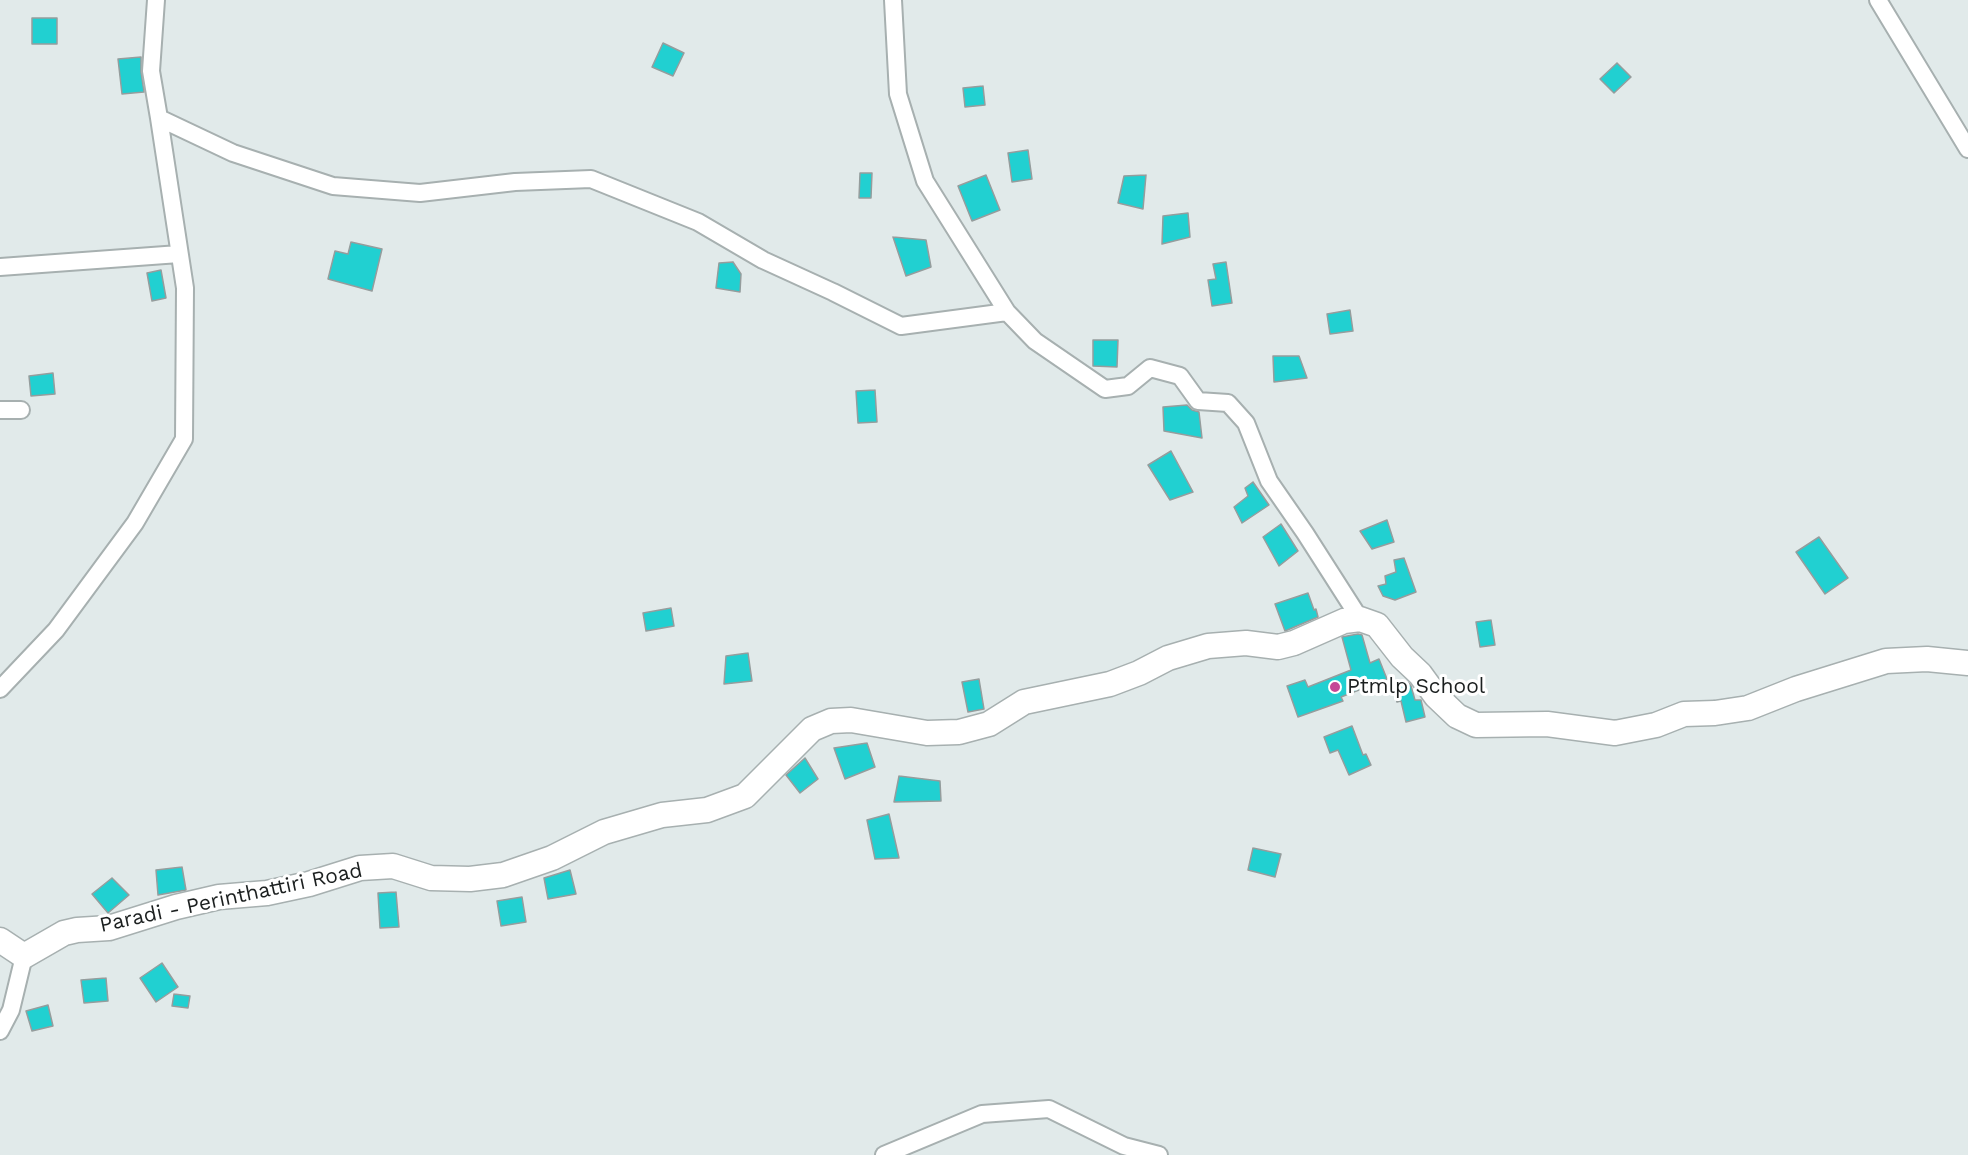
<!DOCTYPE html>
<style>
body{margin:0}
canvas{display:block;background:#e1eaea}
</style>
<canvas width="1968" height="1155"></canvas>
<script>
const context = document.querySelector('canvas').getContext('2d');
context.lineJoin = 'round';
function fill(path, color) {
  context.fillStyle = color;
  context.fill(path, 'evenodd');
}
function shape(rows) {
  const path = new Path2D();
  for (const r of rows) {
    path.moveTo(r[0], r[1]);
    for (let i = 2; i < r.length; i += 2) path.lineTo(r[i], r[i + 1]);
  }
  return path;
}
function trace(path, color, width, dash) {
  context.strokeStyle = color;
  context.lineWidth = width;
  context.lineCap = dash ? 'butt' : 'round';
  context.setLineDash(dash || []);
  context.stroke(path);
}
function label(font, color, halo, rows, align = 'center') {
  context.font = font + ' "Work Sans",sans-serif';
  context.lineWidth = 6;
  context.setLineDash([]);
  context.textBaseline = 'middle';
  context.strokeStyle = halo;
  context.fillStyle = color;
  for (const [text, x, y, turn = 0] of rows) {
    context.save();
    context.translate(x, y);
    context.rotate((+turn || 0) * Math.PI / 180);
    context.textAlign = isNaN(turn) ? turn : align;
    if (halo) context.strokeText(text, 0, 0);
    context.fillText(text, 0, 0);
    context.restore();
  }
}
const building = shape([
 [32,18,57,18,57,44,32,44,32,18],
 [663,43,684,53,673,76,652,67,663,43],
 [141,57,141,72,144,92,122,94,118,59,141,57],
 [1617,63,1631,77,1614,93,1600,79,1617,63],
 [983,86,985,105,965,107,963,88,983,86],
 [1028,150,1032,179,1012,182,1008,153,1028,150],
 [860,173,872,173,871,198,859,198,860,173],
 [986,175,1000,210,972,221,958,186,986,175],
 [1146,175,1143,209,1118,203,1124,176,1146,175],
 [1188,213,1190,237,1162,244,1163,216,1188,213],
 [893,237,926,240,931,267,906,276,893,237],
 [351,242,382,249,372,291,328,279,335,251,348,254,351,242],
 [733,262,741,274,740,292,716,288,719,263,733,262],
 [1226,262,1232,303,1212,306,1208,280,1216,279,1213,264,1226,262],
 [161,270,166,298,152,301,147,273,161,270],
 [1350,310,1353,331,1330,334,1327,314,1350,310],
 [1093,340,1118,340,1117,367,1093,366,1093,340],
 [1273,356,1299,356,1307,378,1274,382,1273,356],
 [53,373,55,394,31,396,29,376,53,373],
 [875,390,877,422,858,423,856,391,875,390],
 [1187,405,1192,410,1199,412,1202,438,1164,431,1163,407,1187,405],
 [1171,451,1193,492,1170,500,1148,465,1171,451],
 [1253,482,1269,505,1242,523,1234,507,1248,496,1245,488,1253,482],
 [1387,520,1394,542,1372,549,1360,531,1387,520],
 [1281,524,1298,551,1279,566,1263,537,1281,524],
 [1819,537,1848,578,1825,594,1796,552,1819,537],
 [1404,558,1416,592,1395,600,1383,596,1378,586,1386,584,1385,576,1396,572,1394,560,1404,558],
 [1308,593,1314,610,1316,609,1318,617,1285,631,1275,604,1308,593],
 [671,608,674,626,646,631,643,613,671,608],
 [1491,620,1495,645,1480,647,1476,622,1491,620],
 [1358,634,1362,635,1370,663,1379,659,1387,679,1341,697,1343,701,1298,717,1287,686,1305,680,1308,687,1351,670,1342,637,1358,634],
 [748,653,752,681,724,684,726,656,748,653],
 [979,679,984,709,968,712,962,682,979,679],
 [1407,681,1411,686,1415,700,1421,700,1425,717,1406,722,1401,701,1397,702,1393,686,1407,681],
 [1352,726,1363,755,1366,754,1371,765,1349,775,1338,750,1330,753,1324,737,1352,726],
 [867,743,875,767,845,779,834,748,867,743],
 [805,758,818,779,800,793,786,775,805,758],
 [899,776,940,781,941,801,894,802,899,776],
 [889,814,899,858,875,859,867,820,889,814],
 [1253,848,1281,854,1275,877,1248,870,1253,848],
 [182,867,186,890,158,895,156,870,182,867],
 [570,870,576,894,548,899,544,878,570,870],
 [112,878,129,895,108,913,92,894,112,878],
 [396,892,399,927,380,928,378,893,396,892],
 [522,897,526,922,501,926,497,901,522,897],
 [162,963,178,987,156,1002,140,978,162,963],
 [106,978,108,1001,84,1003,81,980,106,978],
 [174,994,190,996,188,1008,172,1006,174,994],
 [48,1005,53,1026,32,1031,26,1011,48,1005]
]);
fill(building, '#21d0d1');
trace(building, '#959d9d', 1.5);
const minor = shape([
 [156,0,151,71,159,118],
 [893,0,898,94,925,181,1007,312],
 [1878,0,1968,149],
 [0,267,179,254],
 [0,410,21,410],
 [0,689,56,630,135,523,184,439,185,288,159,118,233,153,333,186,420,193,515,182,591,179,698,222,763,260,833,292,901,326,1007,312,1035,341,1105,389,1128,386,1150,368,1180,376,1198,401,1228,403,1246,423,1269,481,1305,533,1360,619],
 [0,1031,11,1010,24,956],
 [884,1155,982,1114,1049,1109,1124,1146,1159,1155]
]);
const secondary = shape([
 [0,940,24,956,64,933,77,930,109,928,176,907,219,897,267,893,309,884,360,868,393,866,431,878,470,879,503,875,552,858,604,832,662,815,707,810,745,796,812,729,831,721,851,720,927,733,959,732,989,724,1024,702,1110,684,1139,673,1168,658,1208,646,1246,643,1278,647,1294,643,1344,621,1360,619,1377,625,1402,657,1420,674,1436,696,1457,716,1476,725,1547,724,1615,733,1656,725,1684,714,1715,713,1748,708,1796,689,1886,661,1927,659,1968,663]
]);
trace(minor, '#a7b0b0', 20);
trace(secondary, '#a7b0b0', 27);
trace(minor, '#fff', 16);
trace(secondary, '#fff', 24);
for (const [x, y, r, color] of [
 [1335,687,6,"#c54796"]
]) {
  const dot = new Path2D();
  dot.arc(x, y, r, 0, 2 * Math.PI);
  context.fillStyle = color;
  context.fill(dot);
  trace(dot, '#fff', 2);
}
label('21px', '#1b1f1f', '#fff', [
 ["Ptmlp School",1347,687]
], 'left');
label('21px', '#1b1f1f', '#fff', [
 ["Paradi - Perinthattiri Road",231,898,-12]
]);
</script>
